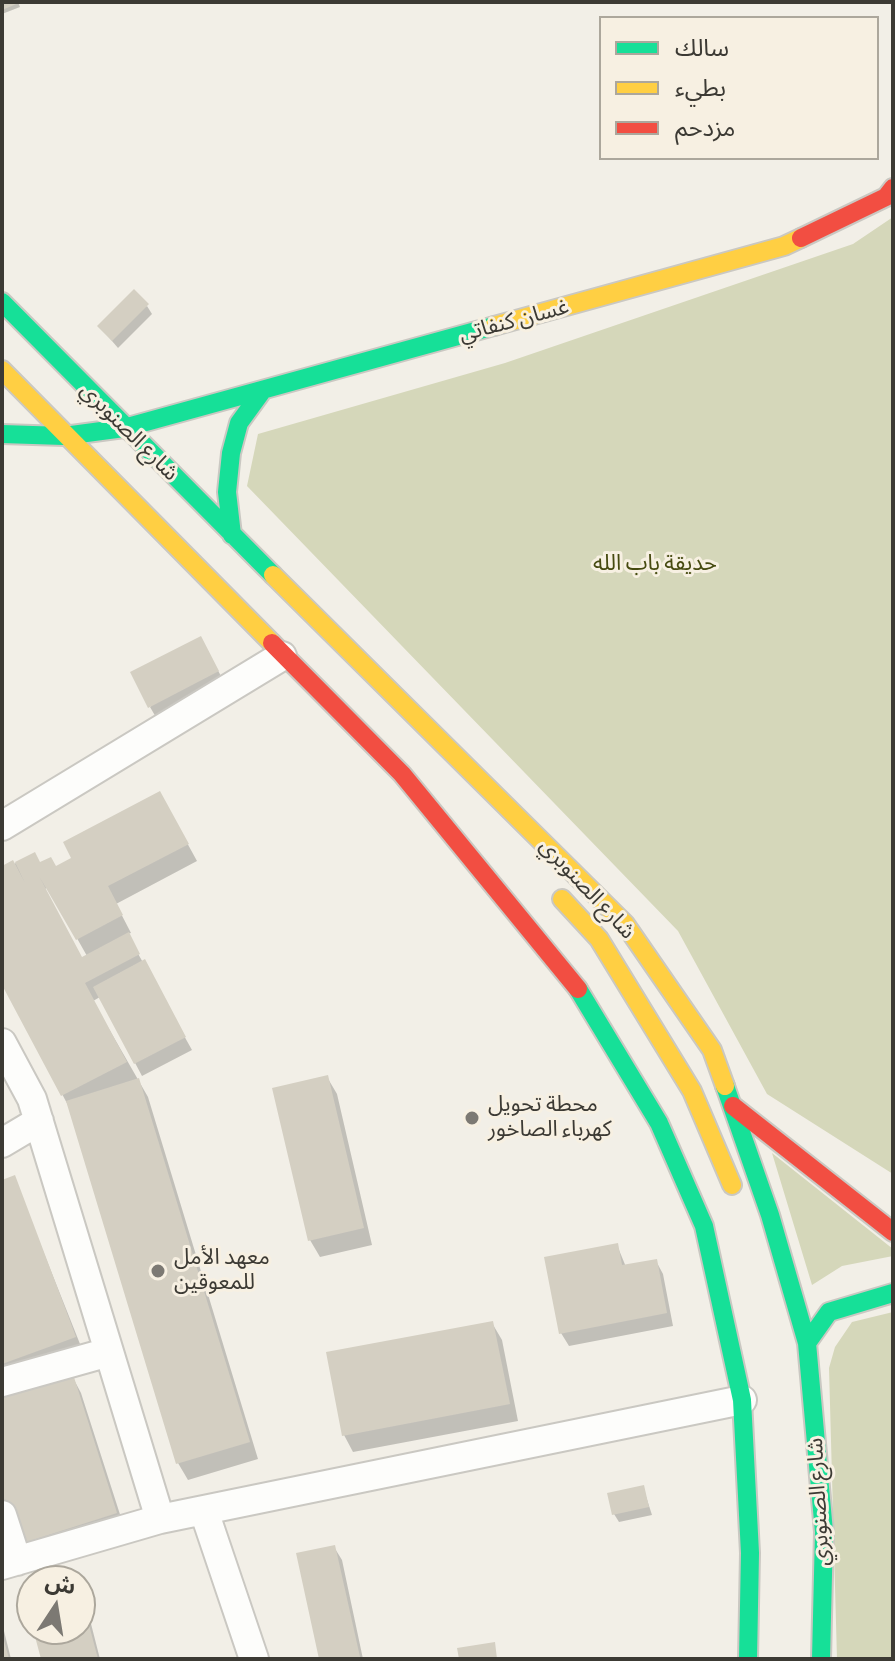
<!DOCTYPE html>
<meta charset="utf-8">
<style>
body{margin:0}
#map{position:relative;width:895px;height:1661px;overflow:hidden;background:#f2efe7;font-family:Manrope,"Noto Sans Arabic",sans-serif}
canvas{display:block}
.frame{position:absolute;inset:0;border:4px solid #3c3a34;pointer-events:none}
.legend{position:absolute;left:599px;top:16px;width:280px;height:144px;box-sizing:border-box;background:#f7f0e2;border:2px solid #aca79c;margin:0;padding:10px 14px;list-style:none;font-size:24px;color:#3c3a34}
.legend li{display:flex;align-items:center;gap:16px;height:40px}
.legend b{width:40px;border:2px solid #aca79c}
.north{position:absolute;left:16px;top:1565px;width:80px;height:80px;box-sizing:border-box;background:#f7f0e2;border:2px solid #aca79c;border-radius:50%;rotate:12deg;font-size:22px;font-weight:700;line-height:32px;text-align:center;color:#3c3a34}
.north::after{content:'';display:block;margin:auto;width:28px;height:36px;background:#7c7973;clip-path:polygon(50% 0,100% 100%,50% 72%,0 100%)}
</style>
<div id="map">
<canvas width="895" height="1661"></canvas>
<div class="frame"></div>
<ul class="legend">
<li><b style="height:10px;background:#16e098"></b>سالك</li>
<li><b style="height:10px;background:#ffcf43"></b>بطيء</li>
<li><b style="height:10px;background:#f24e42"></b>مزدحم</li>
</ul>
<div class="north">ش</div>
</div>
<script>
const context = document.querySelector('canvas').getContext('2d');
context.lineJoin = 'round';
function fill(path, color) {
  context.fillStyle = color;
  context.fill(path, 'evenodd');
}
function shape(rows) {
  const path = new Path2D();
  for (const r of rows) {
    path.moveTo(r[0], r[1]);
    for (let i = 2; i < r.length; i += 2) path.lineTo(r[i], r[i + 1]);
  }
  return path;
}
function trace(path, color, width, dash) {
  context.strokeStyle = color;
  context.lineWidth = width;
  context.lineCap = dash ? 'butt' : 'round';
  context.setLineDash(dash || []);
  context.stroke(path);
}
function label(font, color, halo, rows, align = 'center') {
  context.font = font + ' Manrope,"Noto Sans Arabic",sans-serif';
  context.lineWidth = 6;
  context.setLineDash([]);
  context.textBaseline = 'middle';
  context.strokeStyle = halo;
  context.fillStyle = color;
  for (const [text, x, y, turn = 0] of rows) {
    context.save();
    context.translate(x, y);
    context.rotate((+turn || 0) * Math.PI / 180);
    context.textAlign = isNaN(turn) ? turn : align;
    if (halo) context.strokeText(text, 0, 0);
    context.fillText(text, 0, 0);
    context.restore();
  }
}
fill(shape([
 [893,217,893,1174,767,1094,678,931,247,486,258,434,505,363,853,244],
 [772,1153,893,1249,893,1256,842,1266,812,1285],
 [893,1312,893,1659,837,1659,829,1368,835,1347,852,1322]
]), '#d5d7ba');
fill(shape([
 [3,2,18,2,20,7,2,14],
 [147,306,152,314,118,348,100,327],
 [208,651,225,684,157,719,150,707],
 [169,810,197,861,116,904,131,933,127,934,192,1050,142,1076,100,997,93,1001,148,1097,258,1459,188,1480,178,1463,70,1109,2,981,2,870,34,854,40,865,55,868],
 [48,887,87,956,82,959,45,889],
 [327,1077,337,1094,372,1245,320,1257,310,1240],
 [14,1178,84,1354,2,1384,2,1182],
 [617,1245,626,1267,656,1261,663,1274,673,1326,569,1346,561,1333],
 [492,1323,502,1340,518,1421,353,1452,344,1435],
 [72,1376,81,1393,125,1530,28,1561,2,1492,2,1398],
 [643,1487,652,1515,619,1522,614,1514],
 [334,1547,342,1560,363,1659,321,1659,298,1555],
 [80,1596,87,1608,100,1659,43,1659,35,1629,80,1629],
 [2,1628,4,1631,11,1659,2,1659]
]), '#0003');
fill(shape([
 [2,2,21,2,2,10],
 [134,289,149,304,112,341,97,326],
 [201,636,219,671,148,708,130,672],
 [160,791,189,844,108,886,123,915,76,940,39,876,82,957,129,932,140,954,85,983,127,1062,61,1096,2,985,2,866,13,860,25,883,15,862,35,852,40,862,51,857,56,866,71,858,63,842],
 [145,959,186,1037,134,1064,93,987],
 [328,1075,364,1228,308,1241,272,1088],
 [139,1078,250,1442,176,1464,66,1101],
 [15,1175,76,1337,2,1364,2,1180],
 [618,1243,622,1265,657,1259,667,1313,559,1334,544,1257],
 [493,1321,510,1404,342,1436,326,1352],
 [73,1374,117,1513,17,1545,2,1499,2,1396],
 [644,1485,649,1507,612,1515,607,1493],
 [335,1545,360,1657,319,1659,296,1553],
 [81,1595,98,1659,41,1659,33,1629,80,1629],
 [2,1637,3,1637,9,1659,2,1659],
 [495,1642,497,1659,459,1659,457,1648]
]), '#d4cfc2');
const street = shape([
 [2,826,282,656],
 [2,1043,32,1099,160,1519],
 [2,1143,39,1121],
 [2,1382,109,1352],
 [204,1511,254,1659],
 [2,1515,17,1561],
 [2,1565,160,1519,742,1400]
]);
const fast = shape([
 [2,302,273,575],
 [2,434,64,436,124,428,494,326],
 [232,535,227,492,231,453,239,423,263,390],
 [578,989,659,1123,704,1226,742,1400,750,1553,748,1659],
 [725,1086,770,1215,807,1343,824,1532,821,1659],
 [807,1343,829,1312,893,1293]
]);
const slow = shape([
 [494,326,784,246,801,238],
 [2,370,272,643],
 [273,575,625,924,712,1050,725,1086],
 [562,899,599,939,692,1091,732,1185]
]);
const jam = shape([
 [801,238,886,197,893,188],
 [272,643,402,774,578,989],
 [733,1106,893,1232]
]);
trace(street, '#cac8c2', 32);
trace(fast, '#cac8c2', 22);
trace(slow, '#cac8c2', 22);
trace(jam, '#cac8c2', 22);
trace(street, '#fdfdfb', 28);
trace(fast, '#16e098', 18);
trace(slow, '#ffcf43', 18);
trace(jam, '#f24e42', 18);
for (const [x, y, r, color] of [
 [472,1118,8,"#7c7973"],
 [158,1271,8,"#7c7973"]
]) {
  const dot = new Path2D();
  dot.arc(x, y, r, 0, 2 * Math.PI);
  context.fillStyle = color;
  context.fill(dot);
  trace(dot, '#f7f0e2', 3);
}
label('22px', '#3c3a34', '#f7f0e2', [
 ["غسان كنفاتي",514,321,-15],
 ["شارع الصنوبري",129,432,45],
 ["شارع الصنوبري",587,889,47],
 ["شارع الصنوبري",819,1502,-93]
]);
label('22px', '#464a10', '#f7f0e2', [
 ["حديقة باب الله",655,564]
]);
label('22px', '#3c3a34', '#f7f0e2', [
 ["محطة تحويل",488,1105],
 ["كهرباء الصاخور",488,1130],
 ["معهد الأمل",174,1258],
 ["للمعوقين",174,1283]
], 'left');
</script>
